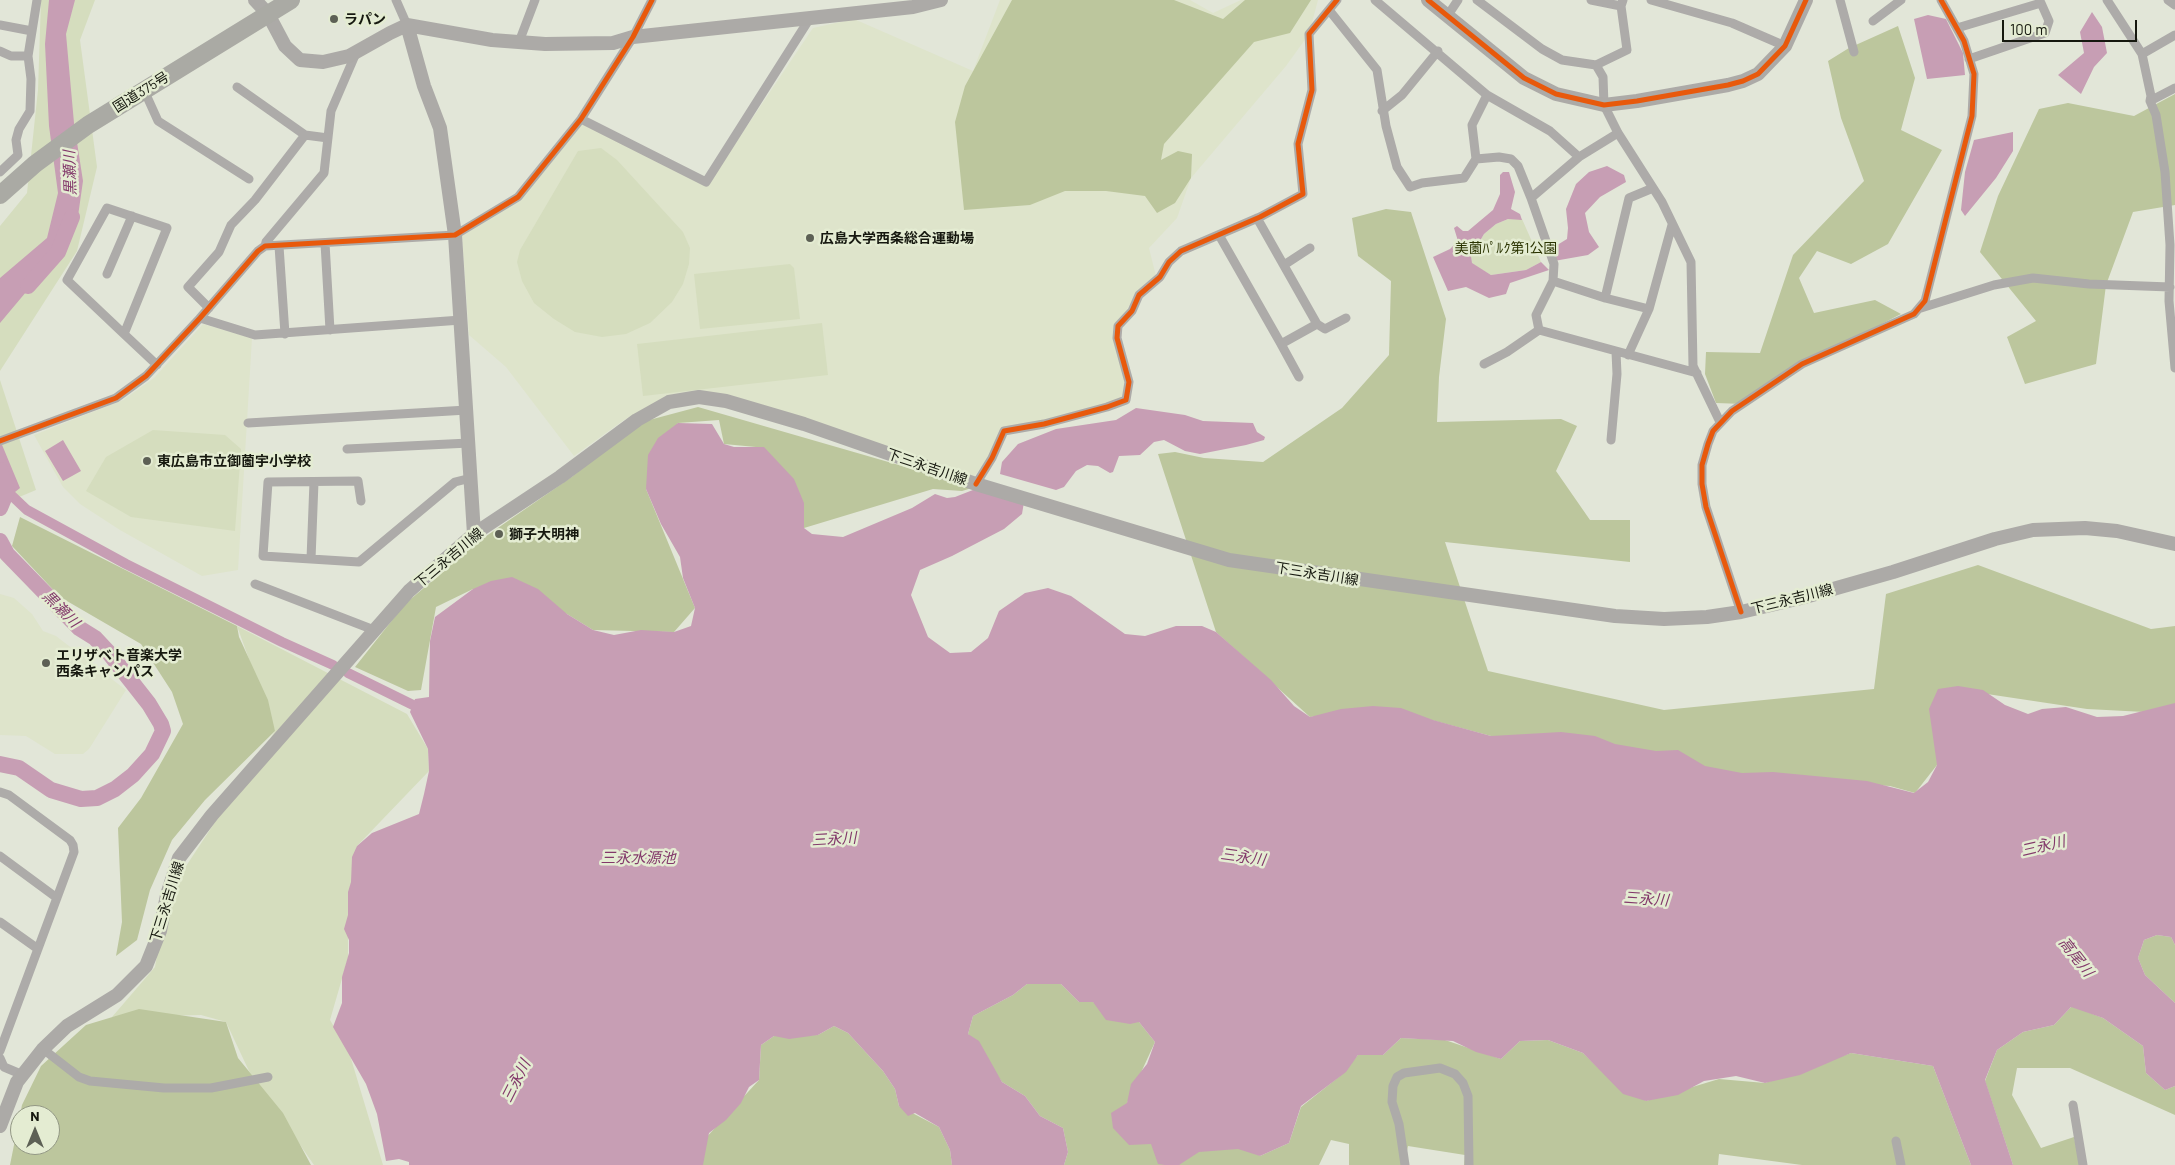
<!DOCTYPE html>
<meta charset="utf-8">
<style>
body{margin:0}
#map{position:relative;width:2175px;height:1165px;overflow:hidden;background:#e2e6d8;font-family:Barlow,sans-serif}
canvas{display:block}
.north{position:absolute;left:10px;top:1105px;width:50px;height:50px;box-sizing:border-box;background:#e4ecd2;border:1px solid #929784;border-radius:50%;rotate:0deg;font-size:14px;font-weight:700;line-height:20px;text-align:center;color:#16180f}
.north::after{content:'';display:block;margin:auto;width:18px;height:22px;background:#5d6055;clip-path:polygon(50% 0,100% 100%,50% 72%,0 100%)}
.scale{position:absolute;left:2002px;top:20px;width:135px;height:22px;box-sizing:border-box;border:2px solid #16180f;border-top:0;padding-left:6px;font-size:15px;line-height:18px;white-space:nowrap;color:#16180f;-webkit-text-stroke:4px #e4ecd2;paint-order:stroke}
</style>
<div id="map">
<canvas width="2175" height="1165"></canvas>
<div class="north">N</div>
<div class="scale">100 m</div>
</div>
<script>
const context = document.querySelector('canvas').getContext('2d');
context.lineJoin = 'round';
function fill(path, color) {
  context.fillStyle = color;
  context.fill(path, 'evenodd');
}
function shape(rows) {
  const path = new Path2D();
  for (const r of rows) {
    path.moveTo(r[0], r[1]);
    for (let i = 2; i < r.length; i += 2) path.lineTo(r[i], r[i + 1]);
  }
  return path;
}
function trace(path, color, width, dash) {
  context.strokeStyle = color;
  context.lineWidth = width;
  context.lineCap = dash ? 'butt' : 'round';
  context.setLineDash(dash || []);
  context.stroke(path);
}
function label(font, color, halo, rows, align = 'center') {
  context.font = font + ' Barlow,"Noto Sans JP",sans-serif';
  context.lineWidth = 5;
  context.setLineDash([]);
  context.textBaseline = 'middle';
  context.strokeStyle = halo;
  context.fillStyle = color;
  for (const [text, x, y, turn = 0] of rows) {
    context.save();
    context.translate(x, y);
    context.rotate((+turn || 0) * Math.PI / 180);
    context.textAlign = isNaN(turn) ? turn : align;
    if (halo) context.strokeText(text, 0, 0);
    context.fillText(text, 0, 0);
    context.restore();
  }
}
fill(shape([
 [1000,0,1190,0,1213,13,1241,0,1318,0,1309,34,1286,66,1191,178,1177,218,1149,248,1156,276,1137,293,1122,318,1120,362,1125,384,1121,398,1107,404,1042,422,1002,429,989,456,974,477,730,397,660,401,624,420,574,456,506,367,469,335,462,236,520,201,582,124,708,184,813,28,854,19,973,71],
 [203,324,252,338,238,570,202,576,120,530,80,504,63,487,34,435,123,400,154,378],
 [0,594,14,598,32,614,43,631,56,636,126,690,89,749,83,754,55,754,26,736,0,735]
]), '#dee4cb');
fill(shape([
 [41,0,95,0,80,40,97,167,77,251,0,371,0,226,27,193,38,90],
 [601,148,617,160,683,232,690,248,689,264,683,284,672,302,650,323,626,334,602,337,575,332,554,319,534,303,522,281,517,262,520,250,578,151],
 [1508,219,1522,219,1541,262,1526,270,1491,275,1472,264,1471,256,1484,234,1496,224],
 [790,264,794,268,800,319,700,329,694,274],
 [822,323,828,375,643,396,637,344],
 [0,380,36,490,0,505],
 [153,430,225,435,241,449,235,531,131,517,86,491,106,457],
 [237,626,407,714,428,749,429,771,357,846,348,905,348,958,330,1020,349,1052,383,1165,314,1165,249,1071,226,1022,201,1015,112,1017,155,967,167,895,275,731]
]), '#d5ddbe');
fill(shape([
 [1012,0,1174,0,1223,19,1245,0,1311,0,1290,33,1254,42,1164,144,1161,160,1178,151,1192,154,1191,178,1175,203,1157,213,1145,196,1106,191,1065,191,1030,205,964,210,955,122,965,86],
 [1898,26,1915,78,1901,130,1942,150,1888,244,1851,264,1817,251,1799,278,1814,313,1875,300,1901,314,1829,351,1743,404,1716,403,1705,374,1706,352,1760,353,1793,255,1864,181,1841,118,1828,61,1849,48],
 [2175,94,2175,205,2133,212,2106,285,2096,364,2025,384,2007,337,2036,321,1980,252,1998,196,2039,109,2068,103,2134,116],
 [1386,209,1411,212,1446,319,1439,377,1437,422,1561,419,1577,426,1556,471,1590,520,1630,520,1630,562,1445,542,1488,671,1664,710,1874,689,1886,594,1978,565,2151,629,2175,626,2175,712,2164,713,2087,709,1947,688,1937,765,1915,793,1890,786,1679,773,1491,736,1383,707,1310,717,1216,632,1158,454,1175,452,1204,458,1263,462,1342,408,1389,355,1391,281,1358,256,1352,218],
 [698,407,975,487,962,491,933,489,804,528,756,447,724,444,719,420,678,423,646,489,695,608,674,632,593,630,567,614,473,589,436,607,421,690,408,691,355,667,405,604,479,541,573,476,638,423],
 [20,517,237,626,239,637,268,700,275,731,205,800,172,840,150,890,137,940,116,956,122,922,118,828,141,798,183,724,172,692,141,644,60,597,12,546],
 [2157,935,2171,937,2175,945,2175,1003,2145,975,2138,958,2144,940],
 [1027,984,1061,984,1079,1002,1093,1002,1139,1022,1155,1042,1127,1103,1238,1141,1260,1156,1289,1143,1301,1107,1340,1076,1358,1055,1383,1055,1401,1038,1445,1040,1501,1059,1520,1041,1548,1040,1583,1053,1605,1074,1646,1101,1719,1079,1765,1083,1851,1053,1933,1066,1971,1165,1802,1165,1719,1154,1718,1165,1464,1165,1465,1155,1408,1146,1404,1165,1349,1165,1349,1144,1331,1140,1319,1165,1064,1165,1068,1152,1063,1128,1040,1116,1025,1096,1002,1082,968,1034,973,1016,1013,995],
 [2072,1006,2103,1018,2143,1046,2146,1073,2165,1090,2175,1086,2175,1115,2070,1068,2017,1068,2012,1095,2041,1148,2074,1137,2080,1165,2013,1165,1985,1081,1997,1050,2023,1032,2054,1025],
 [139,1009,226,1022,238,1058,283,1113,311,1165,10,1165,22,1105,41,1066,86,1025],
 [20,1115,50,1115,50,1145,20,1145],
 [834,1026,848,1033,883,1071,895,1089,899,1106,939,1127,950,1150,952,1165,681,1165,759,1080,761,1045,774,1036,818,1035]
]), '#bcc69d');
fill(shape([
 [49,0,75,0,66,34,74,123,83,181,78,216,47,267,0,323,0,278,47,238,58,193,49,126,45,44],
 [2092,12,2102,27,2107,53,2094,67,2081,94,2058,75,2084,53,2080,32],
 [1928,15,1946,19,1963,53,1965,75,1927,79,1914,19],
 [2013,132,2013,151,1996,178,1965,216,1961,210,1965,172,1974,140],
 [1607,166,1624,175,1626,182,1600,197,1585,213,1589,232,1599,247,1588,255,1554,261,1554,247,1567,239,1568,228,1566,209,1576,184,1589,172],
 [1503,172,1509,172,1515,192,1511,209,1520,214,1522,220,1508,219,1496,224,1484,234,1471,256,1472,263,1491,275,1526,270,1541,262,1549,270,1510,283,1506,294,1489,298,1466,287,1448,291,1433,257,1450,249,1458,241,1454,228,1457,226,1463,231,1468,231,1493,210,1500,194,1500,175],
 [1136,408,1185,415,1203,421,1253,423,1257,432,1265,437,1264,440,1246,445,1200,454,1185,451,1164,440,1154,442,1140,455,1119,456,1113,472,1110,473,1098,466,1087,465,1076,471,1064,487,1056,490,1000,474,1002,462,1018,444,1056,429,1116,420],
 [678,423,712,424,724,444,734,447,764,447,794,479,804,503,804,528,812,534,843,537,912,508,935,494,947,498,955,497,978,488,1024,502,1022,514,1004,529,952,556,920,570,911,595,928,637,950,653,971,652,988,638,999,611,1025,593,1048,588,1071,596,1125,634,1145,636,1176,626,1202,626,1216,632,1271,680,1294,706,1310,717,1341,709,1373,706,1401,708,1433,720,1491,736,1561,732,1595,736,1615,744,1656,751,1678,750,1705,766,1742,773,1773,772,1867,781,1914,793,1928,782,1937,765,1929,709,1938,689,1958,686,1983,690,2005,705,2028,714,2042,709,2066,707,2097,717,2123,716,2175,703,2175,945,2171,937,2157,935,2144,940,2138,958,2145,975,2175,1003,2175,1086,2165,1090,2146,1073,2143,1046,2103,1018,2071,1007,2054,1025,2023,1032,1997,1050,1985,1080,2013,1165,1971,1165,1933,1066,1851,1053,1800,1075,1765,1083,1736,1076,1704,1081,1678,1095,1646,1101,1623,1094,1583,1053,1548,1040,1520,1041,1501,1059,1476,1052,1453,1041,1401,1038,1383,1055,1358,1055,1346,1072,1301,1106,1289,1143,1260,1156,1238,1149,1199,1152,1179,1165,1165,1165,1158,1164,1151,1144,1129,1145,1113,1128,1111,1113,1127,1103,1131,1084,1147,1064,1155,1042,1139,1022,1130,1024,1106,1020,1093,1002,1079,1002,1061,984,1027,984,1013,995,973,1016,968,1034,979,1041,1002,1082,1025,1096,1040,1116,1063,1128,1068,1152,1064,1165,952,1165,950,1150,939,1127,915,1113,908,1116,899,1106,895,1089,883,1071,848,1033,834,1026,818,1035,789,1039,774,1036,761,1045,759,1080,749,1087,741,1103,726,1120,709,1133,703,1165,409,1165,409,1162,399,1159,386,1161,377,1114,366,1084,333,1027,342,1003,342,977,349,953,349,940,344,929,348,915,348,892,351,882,352,857,357,846,372,833,419,814,424,794,429,771,428,749,410,712,415,699,429,697,430,641,435,617,473,589,491,581,512,577,538,589,567,614,593,630,614,635,641,630,674,632,691,626,695,608,683,578,680,557,661,524,646,489,648,455,658,438],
 [0,440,20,488,0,504],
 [63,440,81,471,63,481,45,451]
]), '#c79eb4');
trace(shape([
 [7,491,27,510,126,564,282,642,333,665],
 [348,673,413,705]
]), '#c79eb4', 10);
trace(shape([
 [28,286,58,252,72,217],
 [0,470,7,491,0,508],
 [0,541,7,554,79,628,95,638,109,653,149,704,161,724,163,731,152,754,133,775,115,789,97,798,81,799,51,790,19,768,0,764]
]), '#c79eb4', 16);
trace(shape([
 [396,0,407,25],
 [1375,0,1487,95,1550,131,1579,157],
 [1477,0,1542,49,1562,60,1596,65,1627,50,1621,6],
 [1591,0,1621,6,1623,0],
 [1651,0,1732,23,1785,46],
 [1840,0,1854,52],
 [2107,0,2142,54,2151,96,2150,101,2156,115,2165,172,2170,245,2169,301,2175,368],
 [2168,0,2175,5],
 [1329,10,1377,70,1386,126,1397,167,1410,187,1422,183,1464,178,1476,159,1499,157,1511,159,1518,166,1531,198,1579,157,1618,133],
 [1448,15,1458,0],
 [1873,21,1901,0],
 [0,25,32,31],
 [1957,28,2041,3,2049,21,2045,33,1969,59],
 [519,42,535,0],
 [0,51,11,56,28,56],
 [2142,54,2175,35],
 [1596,65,1603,77,1604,105,1618,133,1662,202,1691,262,1693,366,1720,422],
 [237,87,305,135],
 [144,90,158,121,249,179],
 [2150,101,2175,88],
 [1382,111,1402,95,1438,51],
 [581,119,706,182,810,18],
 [1476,159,1472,125,1487,95],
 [0,172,18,155,16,140,19,129,30,111,31,79,28,56,37,0],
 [1653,188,1629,198,1605,298,1553,281,1536,315,1539,330,1697,373],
 [1531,198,1554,264,1553,281],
 [1219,235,1281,344,1317,324,1257,218],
 [325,243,330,330],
 [265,246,266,242,324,173,331,111,356,53],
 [279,246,285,334],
 [1284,265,1310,248],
 [107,274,132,216],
 [1605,298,1649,309],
 [209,308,188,287,219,252,231,225,255,200,305,135,328,138],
 [1921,308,1994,285,2033,278,2089,284,2170,287],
 [200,318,255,335,461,320],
 [1317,324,1325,329,1346,318],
 [124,334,167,228,107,208,67,280,124,334,157,365],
 [1281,344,1299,377],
 [1628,355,1649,309,1672,225],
 [1484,364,1507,352,1539,330],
 [248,423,467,410],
 [1611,440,1617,374,1616,352],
 [0,441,116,398,146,376,200,318,258,251,265,246,455,235,518,197,581,119,633,37,652,0],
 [347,449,469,443],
 [976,484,992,458,1004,431,1044,424,1107,407,1126,400,1129,382,1117,338,1118,326,1132,311,1139,295,1160,277,1169,262,1181,251,1260,217,1303,194,1298,144,1312,90,1309,34,1337,0],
 [361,501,358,481,268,482,263,556,359,562,455,482,471,478],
 [311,559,314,482],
 [255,584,374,630],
 [1741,612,1706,507,1702,484,1702,465,1708,444,1713,431,1732,411,1802,364,1914,314,1925,301,1972,116,1974,74,1964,41,1941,0],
 [0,792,9,795,70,840,73,845,74,852,0,1051],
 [0,856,57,898],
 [0,922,38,949],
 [43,1049,79,1077,90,1081,164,1088,211,1088,268,1077],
 [0,1058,4,1067,23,1075],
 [2073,1105,2083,1165],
 [1896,1141,1901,1165],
 [1405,1165,1399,1124,1392,1102,1393,1086,1397,1077,1404,1073,1440,1068,1455,1074,1463,1083,1468,1096,1469,1165]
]), '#adaba9', 9);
trace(shape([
 [255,0,268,14,285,46,300,60,323,62,349,56,390,33,407,25,492,40,545,44,613,43,633,37,913,7,941,0],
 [1428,0,1524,78,1556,94,1604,105,1637,101,1728,85,1743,81,1758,74,1785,46,1806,0],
 [407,25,424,86,440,128,455,235,474,534],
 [0,1126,17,1082,43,1049,67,1026,117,995,146,966,160,931,167,895,179,858,212,815,409,591,474,534,560,477,637,420,669,402,699,397,726,401,804,424,976,484,1229,560,1615,616,1664,619,1707,617,1741,612,1805,597,1893,572,1995,539,2033,530,2085,528,2117,531,2175,544]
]), '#acaaa7', 14);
trace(shape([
 [0,195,35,164,88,125,291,0]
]), '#aaaaa4', 18);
trace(shape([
 [1428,0,1524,78,1556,94,1604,105,1637,101,1728,85,1743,81,1758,74,1785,46,1806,0],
 [0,441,116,398,146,376,200,318,258,251,265,246,455,235,518,197,581,119,633,37,652,0],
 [976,484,992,458,1004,431,1044,424,1107,407,1126,400,1129,382,1117,338,1118,326,1132,311,1139,295,1160,277,1169,262,1181,251,1260,217,1303,194,1298,144,1312,90,1309,34,1337,0],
 [1741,612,1706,507,1702,484,1702,465,1708,444,1713,431,1732,411,1802,364,1914,314,1925,301,1972,116,1974,74,1964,41,1941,0]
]), '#e8590c', 5);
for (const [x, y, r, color] of [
 [334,19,5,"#5d6055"],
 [810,238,5,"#5d6055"],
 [147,461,5,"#5d6055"],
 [499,534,5,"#5d6055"],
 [46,663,5,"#5d6055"]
]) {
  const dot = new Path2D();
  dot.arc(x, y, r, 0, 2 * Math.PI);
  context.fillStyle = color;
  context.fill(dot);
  trace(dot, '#e4ecd2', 2);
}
label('bold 14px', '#16180f', '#e4ecd2', [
 ["ラパン",344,19],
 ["広島大学西条総合運動場",820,238],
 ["東広島市立御薗宇小学校",157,461],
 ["獅子大明神",509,534],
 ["エリザベト音楽大学",56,655],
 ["西条キャンパス",56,671]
], 'left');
label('14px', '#16180f', '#e4ecd2', [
 ["国道375号",141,92,-32],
 ["下三永吉川線",927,467,19],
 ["下三永吉川線",449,558,-40],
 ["下三永吉川線",1317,574,9],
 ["下三永吉川線",1792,599,-14],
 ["下三永吉川線",167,902,-73]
]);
label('14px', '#2a3300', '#e4ecd2', [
 ["美薗ﾊﾟﾙｸ第1公園",1506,248]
]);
label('italic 15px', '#82386a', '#e4ecd2', [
 ["黒瀬川",70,173,-92],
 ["黒瀬川",61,609,45],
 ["三永川",834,839,-3],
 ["三永川",2043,846,-13],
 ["三永川",1243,857,8],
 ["三永水源池",638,858],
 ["三永川",1646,899,4],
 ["高尾川",2076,957,52],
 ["三永川",516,1081,-63]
]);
</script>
